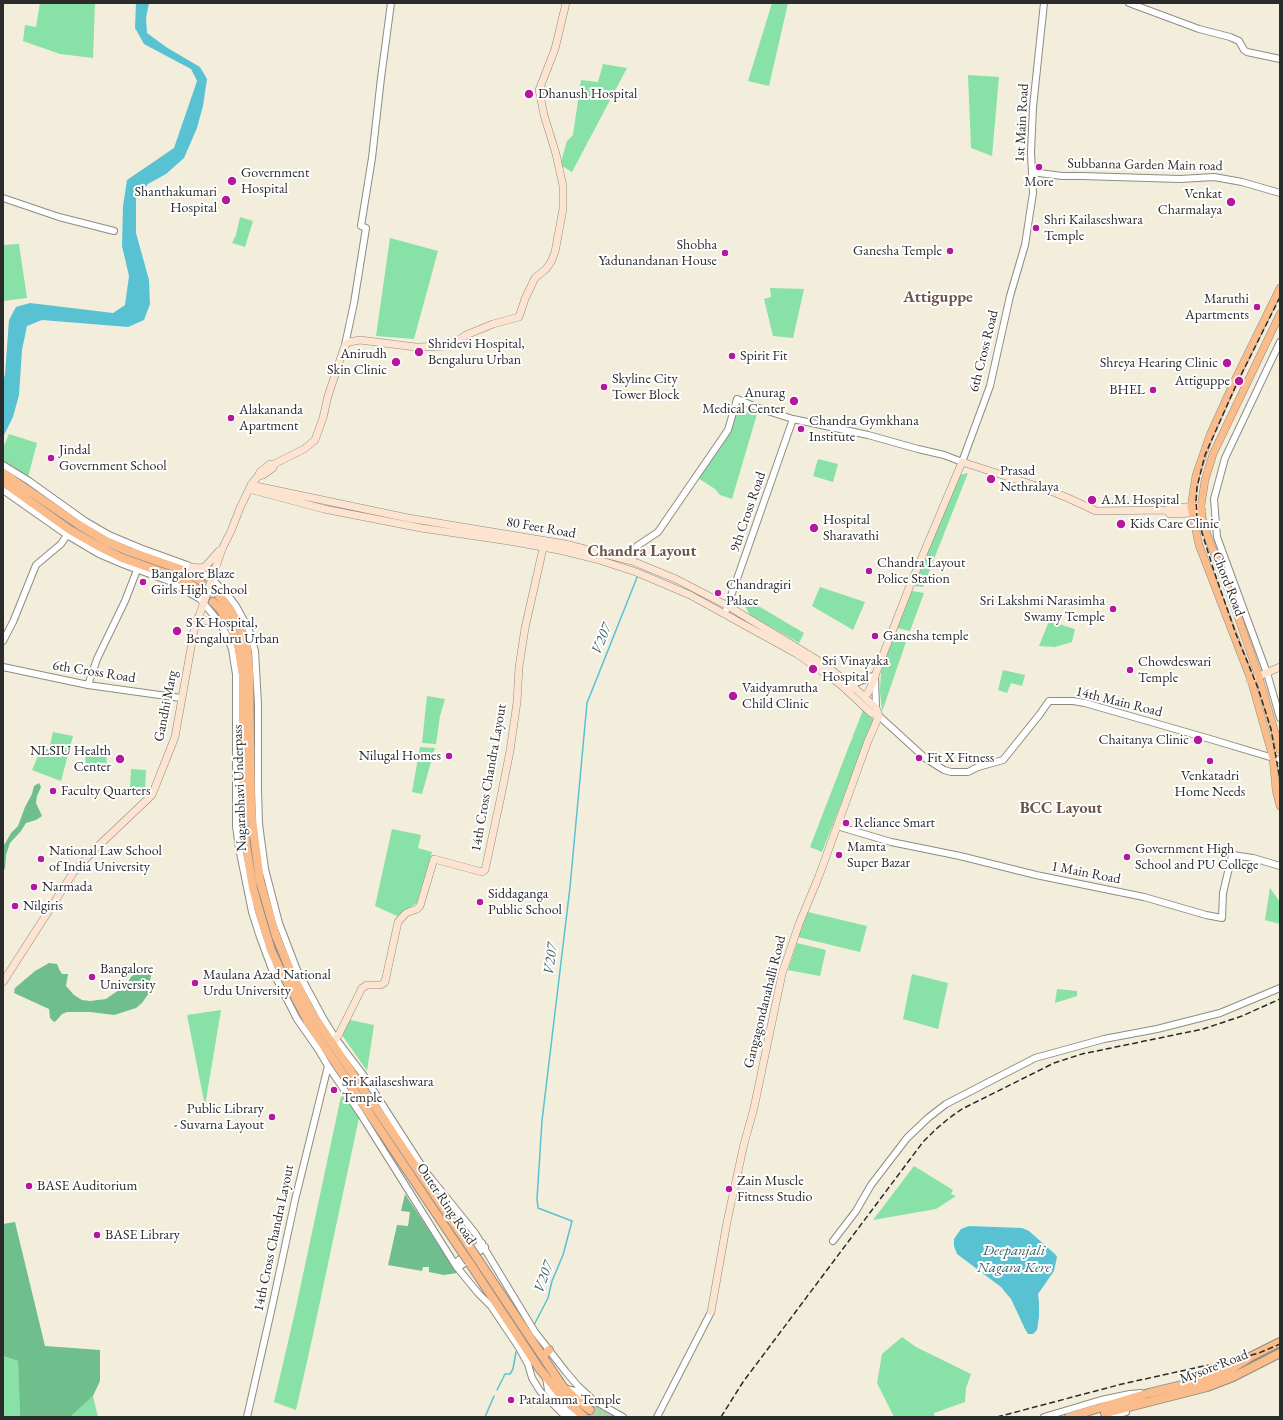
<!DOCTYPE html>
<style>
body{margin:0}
#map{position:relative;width:1283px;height:1420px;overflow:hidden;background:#f2eedb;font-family:"EB Garamond",serif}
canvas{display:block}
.frame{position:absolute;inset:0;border:4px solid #2b2b2b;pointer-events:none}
</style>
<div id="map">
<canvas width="1283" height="1420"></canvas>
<div class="frame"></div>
</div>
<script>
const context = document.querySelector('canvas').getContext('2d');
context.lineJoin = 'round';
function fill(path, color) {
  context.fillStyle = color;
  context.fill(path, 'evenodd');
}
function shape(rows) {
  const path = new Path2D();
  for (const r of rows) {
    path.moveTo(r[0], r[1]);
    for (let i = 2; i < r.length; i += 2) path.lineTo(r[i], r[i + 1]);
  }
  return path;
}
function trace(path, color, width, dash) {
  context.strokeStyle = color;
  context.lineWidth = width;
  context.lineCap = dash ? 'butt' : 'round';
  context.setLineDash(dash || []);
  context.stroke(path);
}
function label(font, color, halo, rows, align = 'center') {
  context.font = font + ' "EB Garamond",serif';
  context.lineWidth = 4;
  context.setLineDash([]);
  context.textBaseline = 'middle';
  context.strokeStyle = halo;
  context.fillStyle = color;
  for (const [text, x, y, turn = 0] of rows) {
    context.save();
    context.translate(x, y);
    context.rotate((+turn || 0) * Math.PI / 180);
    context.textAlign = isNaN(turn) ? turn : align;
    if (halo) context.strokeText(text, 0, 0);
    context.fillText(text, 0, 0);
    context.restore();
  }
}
fill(shape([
 [40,3,95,3,93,58,60,54,23,41,25,25,36,27],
 [772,3,788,3,769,86,748,81],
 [603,64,627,68,572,172,560,165,567,141,573,135,581,80,598,82],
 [968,75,999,77,992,156,971,148],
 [240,217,253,221,245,247,232,243,236,235],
 [390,238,438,251,414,339,376,336],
 [19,244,27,298,3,301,3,245],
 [770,288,804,289,793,338,773,336,764,299,771,297],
 [738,408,757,414,732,499,720,495,715,489,698,478,730,432],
 [9,434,37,443,28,477,3,461,3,448],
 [818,459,838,464,833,482,813,476],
 [968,473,923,587,914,586,959,475],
 [820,587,865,602,853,630,812,606],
 [912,591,924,593,910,631,897,628],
 [738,594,804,633,799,643,750,615],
 [1049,621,1075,629,1072,642,1055,647,1039,646],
 [895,632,908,636,882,712,880,691,881,673,882,665],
 [1003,670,1025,675,1022,686,1011,683,1007,693,998,690],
 [427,696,445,699,440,716,436,744,422,743],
 [863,710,874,720,822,852,810,847],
 [53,732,73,736,61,781,32,770,41,749,49,749],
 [420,747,435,748,422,794,412,792],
 [106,751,107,768,86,768,85,752],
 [131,769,146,770,145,790,130,789],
 [392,829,421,835,418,848,432,852,417,903,407,909,397,916,375,906],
 [1270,888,1280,902,1280,924,1265,920],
 [808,912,867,926,860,952,798,937],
 [797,943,826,950,820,976,788,970],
 [912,974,948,983,938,1029,903,1019],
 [1057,989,1077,991,1077,996,1055,1003],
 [221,1010,205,1106,187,1015],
 [350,1020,374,1025,367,1071,342,1035],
 [343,1087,360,1113,311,1344,296,1410,274,1402,295,1312],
 [914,1166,953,1190,951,1194,956,1196,936,1209,873,1220],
 [902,1337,916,1347,971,1374,966,1388,965,1402,934,1413,935,1417,894,1417,877,1383,882,1354],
 [3,1356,18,1361,20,1417,3,1417],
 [93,1396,98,1417,70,1417],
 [596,1405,619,1417,588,1417]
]), '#88e1a6');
fill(shape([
 [39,783,41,787,37,796,36,803,42,816,36,820,26,823,21,831,10,843,6,855,5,869,3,870,3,847,11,833,18,826,25,807,32,794,34,786],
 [49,963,57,964,59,969,62,974,68,974,66,986,74,995,82,1000,90,1001,106,999,126,985,131,977,137,972,145,972,150,974,151,976,149,984,149,993,142,1003,136,1008,114,1015,90,1012,67,1012,62,1014,56,1021,54,1022,50,1018,49,1009,14,993,15,988,35,971],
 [405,1194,457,1273,444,1275,429,1272,429,1267,423,1267,422,1271,388,1265,397,1225,408,1226,410,1212,401,1211],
 [15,1222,45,1346,100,1350,100,1381,93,1396,70,1417,20,1417,18,1361,3,1356,3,1224]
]), '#6ebf8b');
fill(shape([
 [136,3,149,3,146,18,147,33,166,47,200,67,207,79,203,106,197,128,184,158,166,174,148,184,136,199,136,233,149,280,150,304,144,320,128,327,42,320,27,326,22,350,19,395,13,417,3,437,3,382,5,374,9,320,16,307,30,303,113,313,125,305,129,276,122,246,123,206,127,180,174,148,197,81,191,69,144,44,135,28],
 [969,1226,1022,1228,1029,1231,1056,1255,1057,1257,1054,1271,1038,1294,1039,1302,1039,1317,1037,1330,1033,1334,1028,1334,1025,1329,1011,1299,1001,1287,957,1254,954,1246,954,1239,961,1229]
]), '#58c2d3');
trace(shape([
 [534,1325,548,1298,552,1281,563,1255,572,1221,538,1208,537,1199,542,1121,570,887,587,703,638,575],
 [497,1390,505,1374,510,1374,513,1369,516,1352],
 [485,1417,494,1396]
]), '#58c2d3', 1.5);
trace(shape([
 [591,1403,614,1415]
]), '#cac7b8', 6, [6, 3]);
trace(shape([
 [200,580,219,596],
 [195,587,213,602],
 [590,1410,603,1417]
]), '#cac7b8', 8, [8, 4]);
const tertiary = shape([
 [1129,3,1199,29,1230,37,1239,41,1244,50,1247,52,1280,59],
 [1032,172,1062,176,1082,176,1180,179,1214,177,1242,182,1280,193],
 [3,198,59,217,114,231],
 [1280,342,1225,458,1214,499,1217,537,1267,673,1280,718],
 [345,345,354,303,366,228,361,226,372,158,381,78,391,3],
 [3,465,29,481,85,521,109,535,140,548,187,565,199,571,212,579,230,598,236,606,249,630,255,651,258,704,258,789,259,824,265,869,279,923,297,970,323,1018,336,1039,364,1076,425,1171,475,1233,535,1332,566,1372,578,1386,593,1400,623,1417],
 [3,490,67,535,99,554,125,565,169,581,200,599,220,623,227,636,232,649,236,674,236,826,239,848,252,912,260,937,273,972,297,1019,318,1049,328,1066,360,1113,456,1266,478,1293,491,1306,518,1346,528,1364,532,1378,540,1391,566,1417],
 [632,561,637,546,658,532,728,430,737,399,761,409,793,419,868,435,918,449,944,455,962,462,990,386,1010,296,1025,245,1033,193,1031,152,1033,107,1044,3],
 [725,613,793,419],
 [3,641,13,622,36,565,61,544,69,532],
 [3,667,88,685,181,698],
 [875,677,876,708],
 [88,685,97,659,125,601,137,570],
 [851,685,873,676],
 [879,716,925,758,944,770,951,772,968,772,978,767,1003,760,1040,714,1049,701,1073,701,1085,703,1210,739,1280,760],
 [837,826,891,842,960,856,1036,875,1144,897,1206,915,1222,918,1223,893,1232,855,1253,858,1280,866],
 [833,1241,856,1211,871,1185,907,1138,928,1118,946,1104,1035,1058,1104,1039,1157,1029,1220,1013,1280,988],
 [455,1263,482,1243],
 [458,1268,485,1247],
 [546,1378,548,1390,566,1410,575,1417],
 [566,1389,575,1391,591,1402],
 [247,1417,272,1307,295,1200,328,1066],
 [657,1417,711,1312],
 [1044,1417,1101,1400,1130,1394,1141,1393],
 [1106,1417,1126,1412]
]);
const secondary = shape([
 [274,464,304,449,315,440,323,418,328,396,345,345,349,342,360,340,416,347,450,346,466,335,493,324,519,317,525,299,535,278,546,269,551,262,555,252,563,209,563,186,556,154,544,115,539,90,555,49,566,3],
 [251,485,408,518,565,544,632,561,676,579,728,606,824,664,857,690,876,708,879,716,868,741,819,876,799,924,782,974,754,1108,744,1144,727,1222,711,1312],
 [249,489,324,509,421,528,509,541,559,550,596,559,636,572,690,595,797,654,823,672,841,685,871,713,879,716],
 [1167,511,1169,508,1201,506],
 [192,567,199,568,205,567,219,551],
 [197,619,220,623],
 [1250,680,1280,667],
 [864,696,868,693,875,677,876,673,909,588,962,462,1046,489,1068,498,1096,511,1164,510,1167,511,1170,514,1192,513,1202,511],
 [3,982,73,873,94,850,152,795,175,737,194,631,222,549,231,531,240,508,251,485,258,476,260,472,270,464,274,464,273,468,263,475,258,476],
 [332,1043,336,1039,339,1034,362,988,367,985,381,985,385,982,398,922,406,913,417,909,420,906,434,859,482,872,485,870,501,796,510,751,517,702,519,667,525,628,544,544]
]);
const primary = shape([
 [1280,288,1234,382,1210,435,1196,475,1191,507,1199,545,1251,680,1273,758,1276,790,1280,806],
 [1280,314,1213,454,1205,480,1201,506,1202,517,1209,540,1230,594,1259,677,1280,750]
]);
const trunk = shape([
 [3,473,79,525,106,541,128,551,180,569,200,580],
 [3,482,70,530,100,547,122,558,179,578,195,587],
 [219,596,226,604,239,624,247,647,249,671,251,809,254,836,260,881,276,936,292,975,313,1015,469,1246],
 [213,602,220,609,231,627,239,648,240,657,243,676,243,804,246,845,253,888,259,910,271,950,278,965,308,1022,462,1252],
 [477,1258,563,1387,575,1398,590,1410],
 [469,1262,539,1368,558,1392,584,1417],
 [543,1356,549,1350],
 [1105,1413,1207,1387,1233,1377,1280,1353],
 [1069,1417,1149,1393,1207,1379,1230,1370,1252,1356,1280,1342]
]);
trace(tertiary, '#8e8c83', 8);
trace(secondary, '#8e8c83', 8);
trace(primary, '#8e8c83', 8);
trace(trunk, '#8e8c83', 10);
trace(tertiary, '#fff', 6);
trace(secondary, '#fde4d1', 7);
trace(primary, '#fabc8b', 7);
trace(trunk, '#fabc8b', 8);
trace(shape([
 [1280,297,1237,383,1205,455,1197,487,1196,502,1197,517,1214,571,1236,634,1258,688,1271,729,1280,780],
 [721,1417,743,1382,923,1142,935,1130,948,1119,962,1109,1054,1063,1082,1054,1203,1029,1242,1016,1280,999],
 [997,1417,1122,1384,1236,1359,1259,1353,1280,1344]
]), '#2b2b2b', 1.5, [6, 3]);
const trunkBridge = shape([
 [469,1246,477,1258],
 [462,1252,469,1262]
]);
trace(trunkBridge, '#8e8c83', 10, []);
trace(trunkBridge, '#fabc8b', 8);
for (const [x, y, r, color] of [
 [529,94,5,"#b5179e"],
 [1039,167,4,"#b5179e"],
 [232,181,5,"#b5179e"],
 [226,200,5,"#b5179e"],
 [1231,202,5,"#b5179e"],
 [1036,228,4,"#b5179e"],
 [950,251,4,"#b5179e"],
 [725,253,4,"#b5179e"],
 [1257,307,4,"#b5179e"],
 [419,352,5,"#b5179e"],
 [732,356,4,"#b5179e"],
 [396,362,5,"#b5179e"],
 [1227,363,5,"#b5179e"],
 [1239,381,5,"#b5179e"],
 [604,387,4,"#b5179e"],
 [1153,390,4,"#b5179e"],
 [794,401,5,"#b5179e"],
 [231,418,4,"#b5179e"],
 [801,429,4,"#b5179e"],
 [51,458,4,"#b5179e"],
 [991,479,5,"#b5179e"],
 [1092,500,5,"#b5179e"],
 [1121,524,5,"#b5179e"],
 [814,528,5,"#b5179e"],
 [869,571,4,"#b5179e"],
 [143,582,4,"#b5179e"],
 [718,593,4,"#b5179e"],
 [1113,609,4,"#b5179e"],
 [177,631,5,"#b5179e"],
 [875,636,4,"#b5179e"],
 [813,669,5,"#b5179e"],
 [1130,670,4,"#b5179e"],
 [733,696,5,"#b5179e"],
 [1198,740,5,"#b5179e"],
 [449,756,4,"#b5179e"],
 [919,758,4,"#b5179e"],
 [120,759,5,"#b5179e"],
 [1210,761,4,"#b5179e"],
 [53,791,4,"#b5179e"],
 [846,823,4,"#b5179e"],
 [839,855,4,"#b5179e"],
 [1127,857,4,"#b5179e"],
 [41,859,4,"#b5179e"],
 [34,887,4,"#b5179e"],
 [480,902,4,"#b5179e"],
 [15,906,4,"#b5179e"],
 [92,977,4,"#b5179e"],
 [195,983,4,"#b5179e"],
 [334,1090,4,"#b5179e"],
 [272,1117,4,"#b5179e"],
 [29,1186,4,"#b5179e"],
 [729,1189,4,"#b5179e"],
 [97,1235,4,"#b5179e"],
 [511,1400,4,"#b5179e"]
]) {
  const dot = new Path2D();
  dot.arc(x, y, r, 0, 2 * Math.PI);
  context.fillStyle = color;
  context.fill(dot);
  trace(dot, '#fff', 1.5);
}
label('14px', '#2b2b2b', '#fff', [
 ["Dhanush Hospital",538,94],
 ["Government",241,173],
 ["Hospital",241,189],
 ["More",1039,182,"center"],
 ["Shanthakumari",217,192,"right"],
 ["Hospital",217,208,"right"],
 ["Venkat",1222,194,"right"],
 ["Charmalaya",1222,210,"right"],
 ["Shri Kailaseshwara",1044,220],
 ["Temple",1044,236],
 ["Shobha",717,245,"right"],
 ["Yadunandanan House",717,261,"right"],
 ["Ganesha Temple",942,251,"right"],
 ["Maruthi",1249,299,"right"],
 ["Apartments",1249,315,"right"],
 ["Shridevi Hospital,",428,344],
 ["Bengaluru Urban",428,360],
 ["Anirudh",387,354,"right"],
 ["Skin Clinic",387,370,"right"],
 ["Spirit Fit",740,356],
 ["Shreya Hearing Clinic",1218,363,"right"],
 ["Skyline City",612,379],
 ["Tower Block",612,395],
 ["Attiguppe",1230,381,"right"],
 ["BHEL",1145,390,"right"],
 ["Anurag",785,393,"right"],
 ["Medical Center",785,409,"right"],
 ["Alakananda",239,410],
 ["Apartment",239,426],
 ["Chandra Gymkhana",809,421],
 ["Institute",809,437],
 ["Jindal",59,450],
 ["Government School",59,466],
 ["Prasad",1000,471],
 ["Nethralaya",1000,487],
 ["A.M. Hospital",1101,500],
 ["Hospital",823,520],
 ["Sharavathi",823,536],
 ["Kids Care Clinic",1130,524],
 ["Chandra Layout",877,563],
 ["Police Station",877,579],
 ["Bangalore Blaze",151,574],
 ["Girls High School",151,590],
 ["Chandragiri",726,585],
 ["Palace",726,601],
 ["Sri Lakshmi Narasimha",1105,601,"right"],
 ["Swamy Temple",1105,617,"right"],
 ["S K Hospital,",186,623],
 ["Bengaluru Urban",186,639],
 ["Ganesha temple",883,636],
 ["Sri Vinayaka",822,661],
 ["Hospital",822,677],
 ["Chowdeswari",1138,662],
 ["Temple",1138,678],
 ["Vaidyamrutha",742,688],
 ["Child Clinic",742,704],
 ["Chaitanya Clinic",1189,740,"right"],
 ["NLSIU Health",111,751,"right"],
 ["Center",111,767,"right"],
 ["Nilugal Homes",441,756,"right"],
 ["Fit X Fitness",927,758],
 ["Venkatadri",1210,776,"center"],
 ["Home Needs",1210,792,"center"],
 ["Faculty Quarters",61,791],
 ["Reliance Smart",854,823],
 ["Mamta",847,847],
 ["Super Bazar",847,863],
 ["Government High",1135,849],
 ["School and PU College",1135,865],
 ["National Law School",49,851],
 ["of India University",49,867],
 ["Narmada",42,887],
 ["Siddaganga",488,894],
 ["Public School",488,910],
 ["Nilgiris",23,906],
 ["Bangalore",100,969],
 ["University",100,985],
 ["Maulana Azad National",203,975],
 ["Urdu University",203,991],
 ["Sri Kailaseshwara",342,1082],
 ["Temple",342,1098],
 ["Public Library",264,1109,"right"],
 ["- Suvarna Layout",264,1125,"right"],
 ["Zain Muscle",737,1181],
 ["Fitness Studio",737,1197],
 ["BASE Auditorium",37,1186],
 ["BASE Library",105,1235],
 ["Patalamma Temple",519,1400]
], 'left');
label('14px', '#2b2b2b', '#fff', [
 ["1st Main Road",1022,123,-87],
 ["Subbanna Garden Main road",1145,165,1],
 ["6th Cross Road",984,351,-76],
 ["9th Cross Road",748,512,-71],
 ["80 Feet Road",541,528,10],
 ["Chord Road",1228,584,69],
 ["6th Cross Road",94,672,9],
 ["14th Main Road",1119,702,14],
 ["Gandhi Marg",166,706,-79],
 ["14th Cross Chandra Layout",489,778,-80],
 ["Nagarabhavi Underpass",240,788,-92],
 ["1 Main Road",1086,873,11],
 ["Gangagondanahalli Road",765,1002,-76],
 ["Outer Ring Road",446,1204,56],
 ["14th Cross Chandra Layout",274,1238,-78],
 ["Mysore Road",1214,1367,-21]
]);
label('italic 15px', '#3b6066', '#fff', [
 ["V207",602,639,-68],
 ["V207",551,959,-83],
 ["Deepanjali",1014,1251],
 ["Nagara Kere",1014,1268],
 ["V207",544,1277,-71]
]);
label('bold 16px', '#6d5349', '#fff', [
 ["Attiguppe",938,298],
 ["Chandra Layout",642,552],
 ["BCC Layout",1061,809]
]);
</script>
